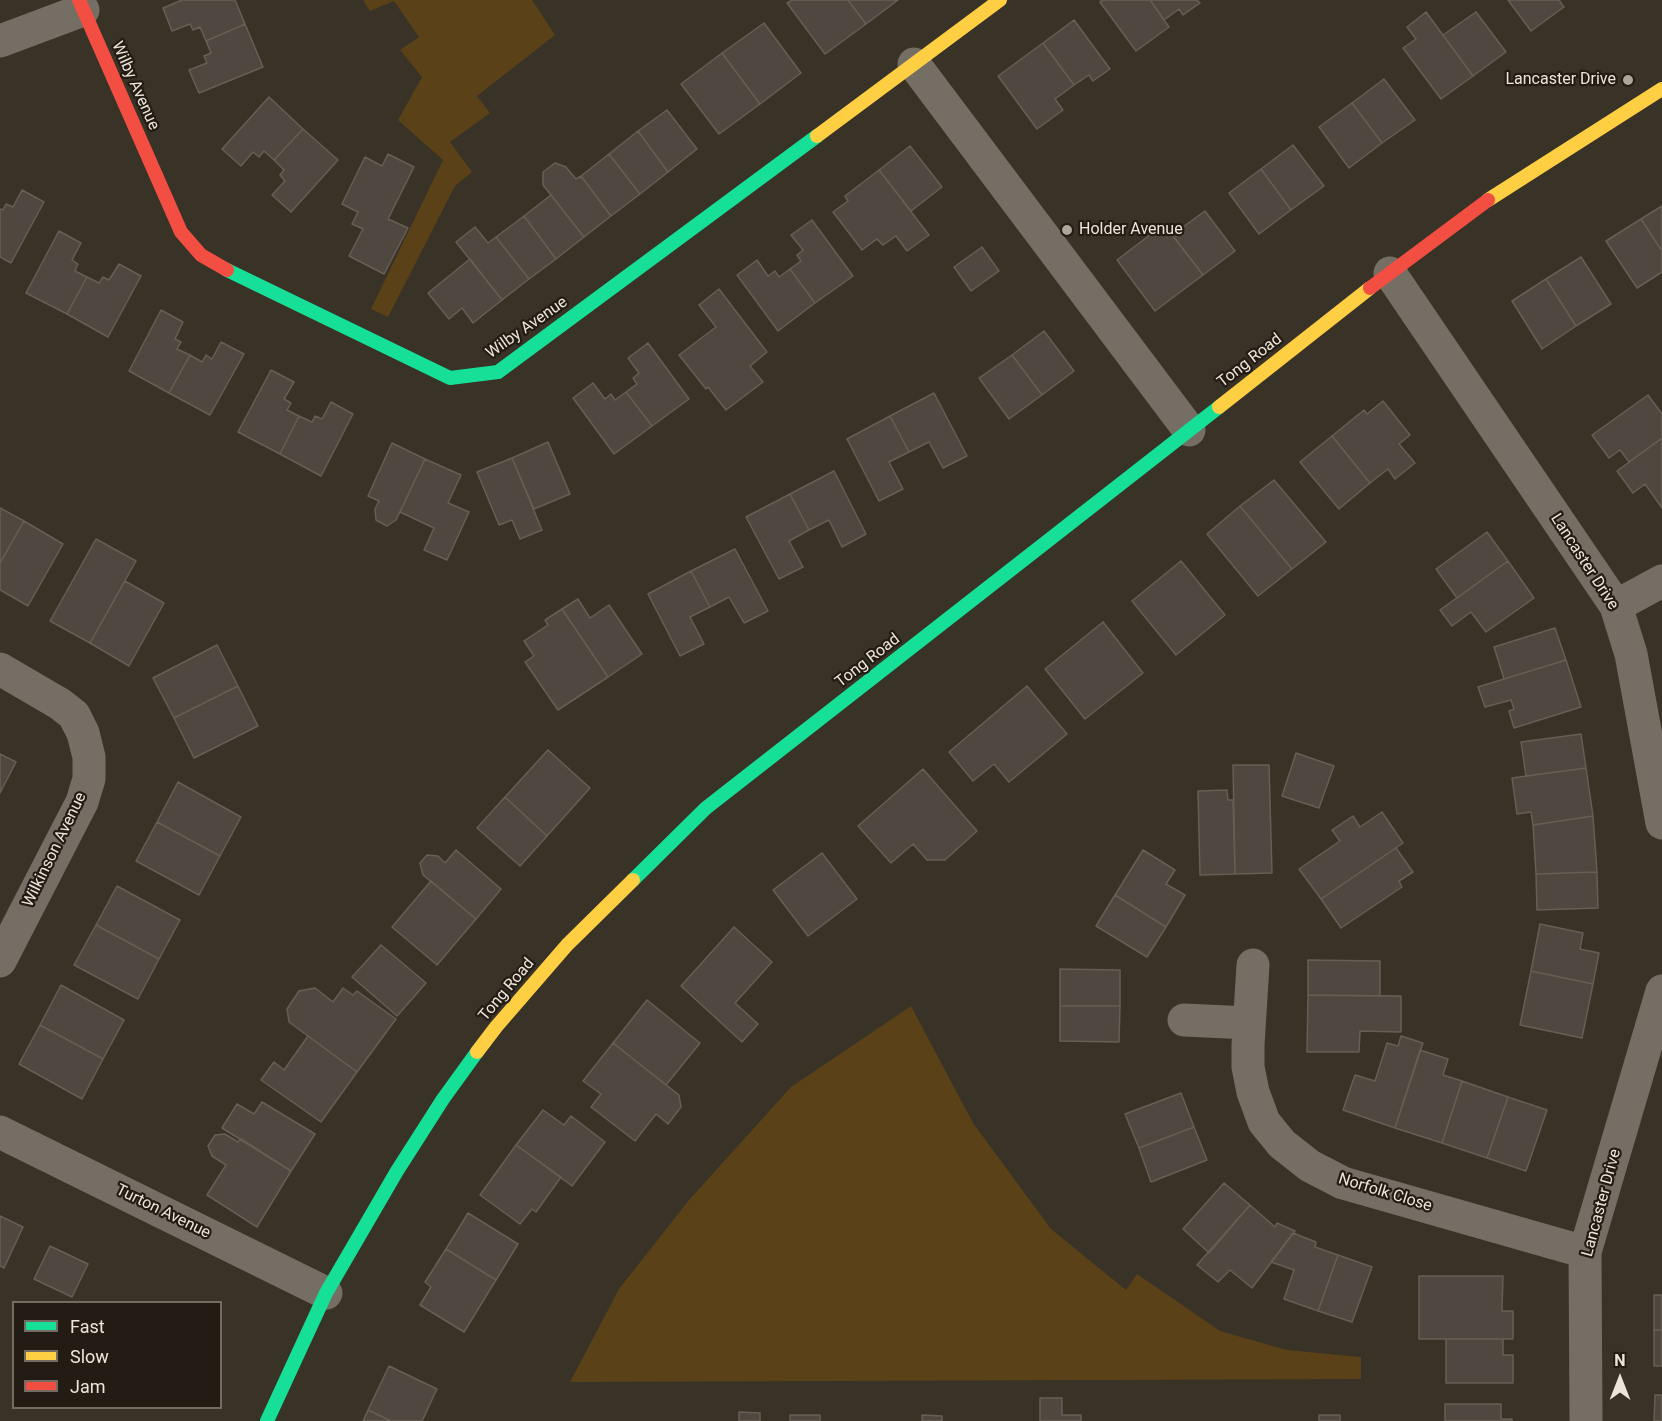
<!DOCTYPE html>
<style>
body{margin:0}
#map{position:relative;width:1662px;height:1421px;overflow:hidden;background:#393227;font-family:Roboto,sans-serif}
canvas{display:block}
.legend{position:absolute;left:12px;top:1301px;width:210px;height:108px;box-sizing:border-box;background:#221c14;border:2px solid #746c63;margin:0;padding:8px 10px;list-style:none;font-size:18px;color:#eee5da}
.legend li{display:flex;align-items:center;gap:12px;height:30px}
.legend b{width:30px;border:2px solid #746c63}
.north{position:absolute;left:1590px;top:1349px;width:60px;height:60px;-webkit-text-stroke:4px #221c14;paint-order:stroke;rotate:0deg;font-size:16px;font-weight:700;line-height:24px;text-align:center;color:#eee5da}
.north::after{content:'';display:block;margin:auto;width:21px;height:27px;background:#eee5da;clip-path:polygon(50% 0,100% 100%,50% 72%,0 100%)}
</style>
<div id="map">
<canvas width="1662" height="1421"></canvas>
<ul class="legend">
<li><b style="height:8px;background:#16e098"></b>Fast</li>
<li><b style="height:8px;background:#ffcf43"></b>Slow</li>
<li><b style="height:8px;background:#f24e42"></b>Jam</li>
</ul>
<div class="north">N</div>
</div>
<script>
const context = document.querySelector('canvas').getContext('2d');
context.lineJoin = 'round';
function fill(path, color) {
  context.fillStyle = color;
  context.fill(path, 'evenodd');
}
function shape(rows) {
  const path = new Path2D();
  for (const r of rows) {
    path.moveTo(r[0], r[1]);
    for (let i = 2; i < r.length; i += 2) path.lineTo(r[i], r[i + 1]);
  }
  return path;
}
function trace(path, color, width, dash) {
  context.strokeStyle = color;
  context.lineWidth = width;
  context.lineCap = dash ? 'butt' : 'round';
  context.setLineDash(dash || []);
  context.stroke(path);
}
function label(font, color, halo, rows, align = 'center') {
  context.font = font + ' Roboto,sans-serif';
  context.lineWidth = 4.5;
  context.setLineDash([]);
  context.textBaseline = 'middle';
  context.strokeStyle = halo;
  context.fillStyle = color;
  for (const [text, x, y, turn = 0] of rows) {
    context.save();
    context.translate(x, y);
    context.rotate((+turn || 0) * Math.PI / 180);
    context.textAlign = isNaN(turn) ? turn : align;
    if (halo) context.strokeText(text, 0, 0);
    context.fillText(text, 0, 0);
    context.restore();
  }
}
fill(shape([
 [363,0,532,0,555,35,477,96,490,113,450,142,472,172,455,186,388,317,371,309,443,160,398,120,422,77,400,50,419,37,394,1,370,11],
 [911,1006,973,1123,1051,1229,1126,1290,1137,1274,1220,1331,1287,1350,1361,1357,1361,1379,570,1382,619,1289,689,1200,791,1087]
]), '#5a4118');
const building = shape([
 [182,0,235,0,245,24,206,41,200,27,193,30,190,24,172,31,163,8,182,0],
 [792,0,848,0,866,24,825,54,787,3,792,0],
 [848,0,898,0,866,24,848,0],
 [1102,0,1150,0,1169,27,1136,51,1100,2,1102,0],
 [1150,0,1197,0,1200,3,1183,15,1179,9,1164,20,1150,0],
 [1508,0,1559,0,1564,7,1531,31,1508,0],
 [1426,12,1473,76,1441,99,1403,48,1416,39,1407,27,1426,12],
 [1476,12,1506,52,1473,76,1443,35,1476,12],
 [1074,20,1110,69,1093,81,1089,75,1074,85,1043,43,1074,20],
 [764,23,801,73,760,104,722,53,764,23],
 [245,24,263,67,199,93,189,70,207,63,204,56,211,53,206,41,245,24],
 [1043,43,1074,85,1055,99,1063,110,1037,129,998,76,1043,43],
 [722,53,760,104,719,134,681,84,722,53],
 [1384,79,1415,120,1382,143,1352,103,1384,79],
 [269,97,303,129,274,160,264,151,259,157,253,152,241,166,222,149,269,97],
 [1352,103,1382,143,1349,168,1319,127,1352,103],
 [667,110,697,149,668,172,638,131,667,110],
 [303,129,338,160,291,212,272,195,285,181,280,175,284,170,274,160,303,129],
 [638,131,668,172,640,194,609,154,638,131],
 [1293,145,1324,186,1291,210,1261,169,1293,145],
 [910,146,942,187,911,211,879,170,910,146],
 [388,154,414,167,388,219,408,228,384,274,349,256,363,229,352,224,358,212,342,204,365,157,382,166,388,154],
 [609,154,640,194,611,216,581,176,609,154],
 [555,163,566,167,576,179,581,176,611,216,584,237,543,185,543,172,555,163],
 [1261,169,1291,210,1259,234,1229,193,1261,169],
 [879,170,929,235,907,251,896,236,883,245,877,239,862,250,833,212,848,201,845,196,879,170],
 [22,190,44,202,11,263,0,257,0,209,3,210,6,204,13,207,22,190],
 [551,195,584,237,556,259,524,216,551,195],
 [1662,206,1662,251,1641,219,1662,206],
 [1205,211,1235,251,1203,275,1172,235,1205,211],
 [524,216,556,259,529,279,496,237,524,216],
 [1641,219,1662,251,1662,272,1637,288,1606,241,1641,219],
 [812,220,853,276,815,303,790,269,801,261,797,255,803,250,791,235,812,220],
 [1164,224,1203,275,1155,311,1117,260,1164,224],
 [475,227,488,243,496,237,529,279,502,300,456,242,475,227],
 [59,231,81,243,72,260,78,264,75,271,87,277,67,314,26,293,59,231],
 [982,247,999,271,971,291,954,267,982,247],
 [1581,257,1611,304,1576,326,1546,279,1581,257],
 [470,259,502,300,473,323,462,308,449,319,428,293,470,259],
 [757,260,768,276,775,271,779,277,790,269,815,303,778,331,737,275,757,260],
 [119,264,141,276,108,337,67,314,87,277,99,283,103,277,109,280,119,264],
 [1546,279,1576,326,1542,349,1512,301,1546,279],
 [719,289,767,352,750,366,763,382,726,410,708,387,706,389,679,355,716,327,699,305,719,289],
 [161,310,183,322,175,339,181,342,177,349,190,355,169,393,129,371,161,310],
 [1044,331,1074,371,1042,395,1012,355,1044,331],
 [221,342,244,354,210,415,169,393,190,355,202,362,206,355,212,359,221,342],
 [648,343,689,399,652,426,626,392,637,384,633,378,639,373,628,358,648,343],
 [1012,355,1042,395,1009,419,979,378,1012,355],
 [271,370,294,382,284,399,291,403,287,410,299,416,280,454,238,432,271,370],
 [593,383,605,399,611,394,615,400,626,392,652,426,614,454,573,398,593,383],
 [934,393,967,456,943,468,929,442,909,452,890,416,934,393],
 [1648,395,1662,414,1662,438,1629,462,1620,450,1609,458,1592,435,1648,395],
 [1383,401,1410,435,1399,444,1415,463,1395,479,1388,469,1370,483,1332,436,1364,410,1367,414,1383,401],
 [331,402,353,414,321,476,280,454,299,416,312,422,315,416,322,419,331,402],
 [890,416,909,452,889,462,903,489,879,501,847,439,890,416],
 [1332,436,1370,483,1339,509,1300,462,1332,436],
 [1662,438,1662,508,1645,484,1633,493,1617,471,1662,438],
 [548,442,570,494,534,509,512,458,548,442],
 [392,443,425,459,396,520,387,526,376,520,375,509,379,501,368,496,392,443],
 [512,458,542,530,520,539,512,520,499,525,477,472,512,458],
 [425,459,461,475,448,503,469,512,447,560,424,550,434,528,400,512,425,459],
 [834,471,866,534,842,547,829,520,809,530,790,494,834,471],
 [1274,480,1326,542,1292,569,1240,506,1274,480],
 [790,494,809,530,789,541,803,567,779,579,746,517,790,494],
 [1240,506,1292,569,1258,596,1207,534,1240,506],
 [0,508,24,521,0,563,0,508],
 [24,521,63,544,28,606,0,590,0,563,24,521],
 [1487,532,1508,561,1457,598,1436,569,1487,532],
 [96,539,136,561,90,643,50,621,96,539],
 [735,549,768,611,744,623,729,597,710,607,691,571,735,549],
 [1181,561,1225,615,1176,655,1132,601,1181,561],
 [1508,561,1534,598,1486,632,1471,612,1452,626,1440,610,1508,561],
 [691,571,710,607,690,617,704,644,680,656,648,594,691,571],
 [125,581,164,603,129,666,90,643,125,581],
 [578,599,590,618,609,605,642,654,608,677,562,609,578,599],
 [562,609,608,677,558,710,525,662,534,656,524,641,548,625,545,620,562,609],
 [1103,622,1143,673,1085,719,1045,669,1103,622],
 [1555,628,1566,660,1504,679,1494,647,1555,628],
 [217,645,238,686,174,718,153,678,217,645],
 [1566,660,1581,707,1514,728,1509,711,1514,709,1511,700,1485,707,1478,687,1566,660],
 [238,686,258,726,194,758,174,718,238,686],
 [1027,686,1067,734,1009,782,994,764,973,781,949,752,1027,686],
 [1581,734,1586,768,1526,776,1521,742,1581,734],
 [548,750,590,788,547,836,505,797,548,750],
 [1296,753,1334,766,1319,808,1282,796,1296,753],
 [0,754,16,762,0,793,0,754],
 [1233,765,1269,765,1272,873,1235,874,1233,765],
 [1586,768,1593,816,1533,825,1531,812,1517,814,1512,778,1586,768],
 [923,769,977,831,945,860,927,860,913,844,891,863,858,826,923,769],
 [178,782,241,817,220,856,157,822,178,782],
 [1227,790,1228,800,1233,800,1235,874,1200,875,1198,791,1227,790],
 [505,797,547,836,520,866,477,828,505,797],
 [1382,812,1403,843,1321,899,1299,869,1340,841,1332,830,1353,816,1360,827,1382,812],
 [1593,816,1597,872,1536,874,1533,825,1593,816],
 [157,822,220,856,199,895,136,861,157,822],
 [1396,848,1413,872,1399,881,1402,887,1341,928,1321,899,1396,848],
 [456,850,501,889,476,919,423,875,420,863,427,855,438,856,445,863,456,850],
 [1143,850,1175,870,1166,884,1185,895,1166,927,1115,895,1143,850],
 [822,853,857,899,808,936,773,890,822,853],
 [1597,872,1598,908,1537,910,1536,874,1597,872],
 [431,881,476,919,437,965,392,927,431,881],
 [117,886,180,920,159,959,96,925,117,886],
 [1115,895,1166,927,1147,957,1096,926,1115,895],
 [1540,924,1583,933,1580,949,1599,953,1593,984,1531,971,1540,924],
 [96,925,159,959,138,999,74,965,96,925],
 [734,927,772,962,735,1003,758,1024,742,1042,681,986,734,927],
 [381,945,426,983,397,1016,352,977,381,945],
 [1308,960,1380,961,1380,996,1308,995,1308,960],
 [1060,969,1120,970,1120,1006,1060,1006,1060,969],
 [1531,971,1593,984,1582,1038,1520,1025,1531,971],
 [61,985,124,1020,103,1059,40,1025,61,985],
 [315,988,333,1002,343,988,353,995,357,991,396,1019,357,1072,289,1022,287,1009,299,991,315,988],
 [1308,995,1401,996,1401,1032,1360,1031,1359,1052,1307,1052,1308,995],
 [647,1000,700,1043,666,1085,613,1043,647,1000],
 [1060,1006,1120,1006,1119,1042,1060,1041,1060,1006],
 [40,1025,103,1059,82,1099,19,1064,40,1025],
 [308,1036,357,1072,321,1122,261,1080,274,1062,284,1070,308,1036],
 [1401,1036,1423,1043,1395,1128,1343,1110,1355,1075,1375,1081,1387,1043,1398,1046,1401,1036],
 [613,1043,679,1095,681,1107,668,1124,656,1114,635,1141,591,1107,601,1094,583,1081,613,1043],
 [1420,1050,1448,1059,1443,1075,1462,1081,1442,1143,1395,1128,1420,1050],
 [1462,1081,1508,1097,1487,1158,1442,1143,1462,1081],
 [1181,1093,1194,1127,1139,1148,1125,1114,1181,1093],
 [1508,1097,1547,1110,1526,1171,1487,1158,1508,1097],
 [262,1102,315,1134,291,1171,222,1128,237,1104,254,1114,262,1102],
 [543,1110,564,1125,571,1116,605,1142,572,1186,516,1145,543,1110],
 [1194,1127,1207,1160,1151,1182,1139,1148,1194,1127],
 [225,1134,238,1142,241,1139,291,1171,257,1227,207,1195,226,1165,212,1156,208,1146,215,1135,225,1134],
 [516,1145,561,1177,536,1212,532,1209,520,1224,480,1195,516,1145],
 [1224,1183,1250,1205,1209,1253,1183,1229,1224,1183],
 [1250,1205,1275,1227,1277,1223,1295,1231,1252,1288,1230,1270,1218,1282,1197,1265,1250,1205],
 [468,1213,518,1244,496,1280,446,1249,468,1213],
 [0,1216,23,1227,4,1268,0,1266,0,1216],
 [1293,1233,1316,1242,1315,1247,1338,1255,1318,1311,1284,1299,1294,1270,1271,1262,1293,1233],
 [50,1246,88,1264,72,1297,34,1279,50,1246],
 [446,1249,496,1280,464,1332,420,1305,431,1287,425,1282,446,1249],
 [1338,1255,1372,1267,1352,1322,1318,1311,1338,1255],
 [1419,1276,1503,1276,1502,1311,1513,1311,1513,1339,1419,1339,1419,1276],
 [1654,1295,1662,1295,1662,1330,1654,1330,1654,1295],
 [1654,1330,1662,1330,1662,1366,1654,1366,1654,1330],
 [1446,1339,1503,1339,1503,1355,1513,1355,1513,1383,1446,1383,1446,1339],
 [389,1366,437,1389,422,1421,391,1421,368,1410,389,1366],
 [1655,1395,1662,1395,1662,1421,1654,1421,1655,1395],
 [1040,1398,1062,1398,1062,1415,1081,1415,1081,1421,1040,1421,1040,1398],
 [1445,1404,1501,1404,1501,1419,1512,1419,1512,1421,1445,1421,1445,1404],
 [368,1410,391,1421,363,1421,368,1410],
 [739,1412,760,1413,760,1421,739,1421,739,1412],
 [790,1415,820,1415,820,1421,790,1421,790,1415],
 [922,1415,942,1416,942,1421,922,1421,922,1415],
 [1319,1415,1340,1415,1340,1421,1319,1421,1319,1415]
]);
fill(building, '#4e4840');
trace(building, '#665f56', 1.5);
trace(shape([
 [0,41,83,10],
 [914,64,1189,430],
 [1390,273,1616,606,1631,654,1662,823],
 [1616,606,1662,581],
 [0,669,60,704,74,715,83,733,89,757,89,779,82,802,0,961],
 [1253,965,1248,1045,1248,1067,1253,1092,1264,1122,1282,1144,1310,1166,1343,1183,1585,1252],
 [1184,1020,1249,1023],
 [0,1132,326,1293],
 [1586,1421,1585,1252,1662,991]
]), '#746e65', 33);
trace(shape([
 [227,270,450,378,498,372,817,136],
 [633,880,706,808,1219,407],
 [267,1421,326,1293,397,1171,443,1099,477,1052]
]), '#16e098', 14);
trace(shape([
 [817,136,1000,0],
 [1488,200,1662,89],
 [1219,407,1370,288],
 [477,1052,496,1027,567,945,633,880]
]), '#ffcf43', 14);
trace(shape([
 [79,0,181,232,201,255,227,270],
 [1370,288,1488,200]
]), '#f24e42', 14);
for (const [x, y, r, color] of [
 [1628,80,6,"#afa69b"],
 [1067,230,6,"#afa69b"]
]) {
  const dot = new Path2D();
  dot.arc(x, y, r, 0, 2 * Math.PI);
  context.fillStyle = color;
  context.fill(dot);
  trace(dot, '#221c14', 2);
}
label('16px', '#eee5da', '#221c14', [
 ["Lancaster Drive",1616,80],
 ["Holder Avenue",1079,230,"left"]
], 'right');
label('16px', '#eee5da', '#221c14', [
 ["Wilby Avenue",135,86,66],
 ["Wilby Avenue",527,328,-35],
 ["Tong Road",1250,361,-38],
 ["Lancaster Drive",1584,562,57],
 ["Tong Road",868,661,-38],
 ["Wilkinson Avenue",55,850,-64],
 ["Tong Road",507,990,-50],
 ["Norfolk Close",1385,1193,17],
 ["Lancaster Drive",1602,1203,-75],
 ["Turton Avenue",163,1212,26]
]);
</script>
